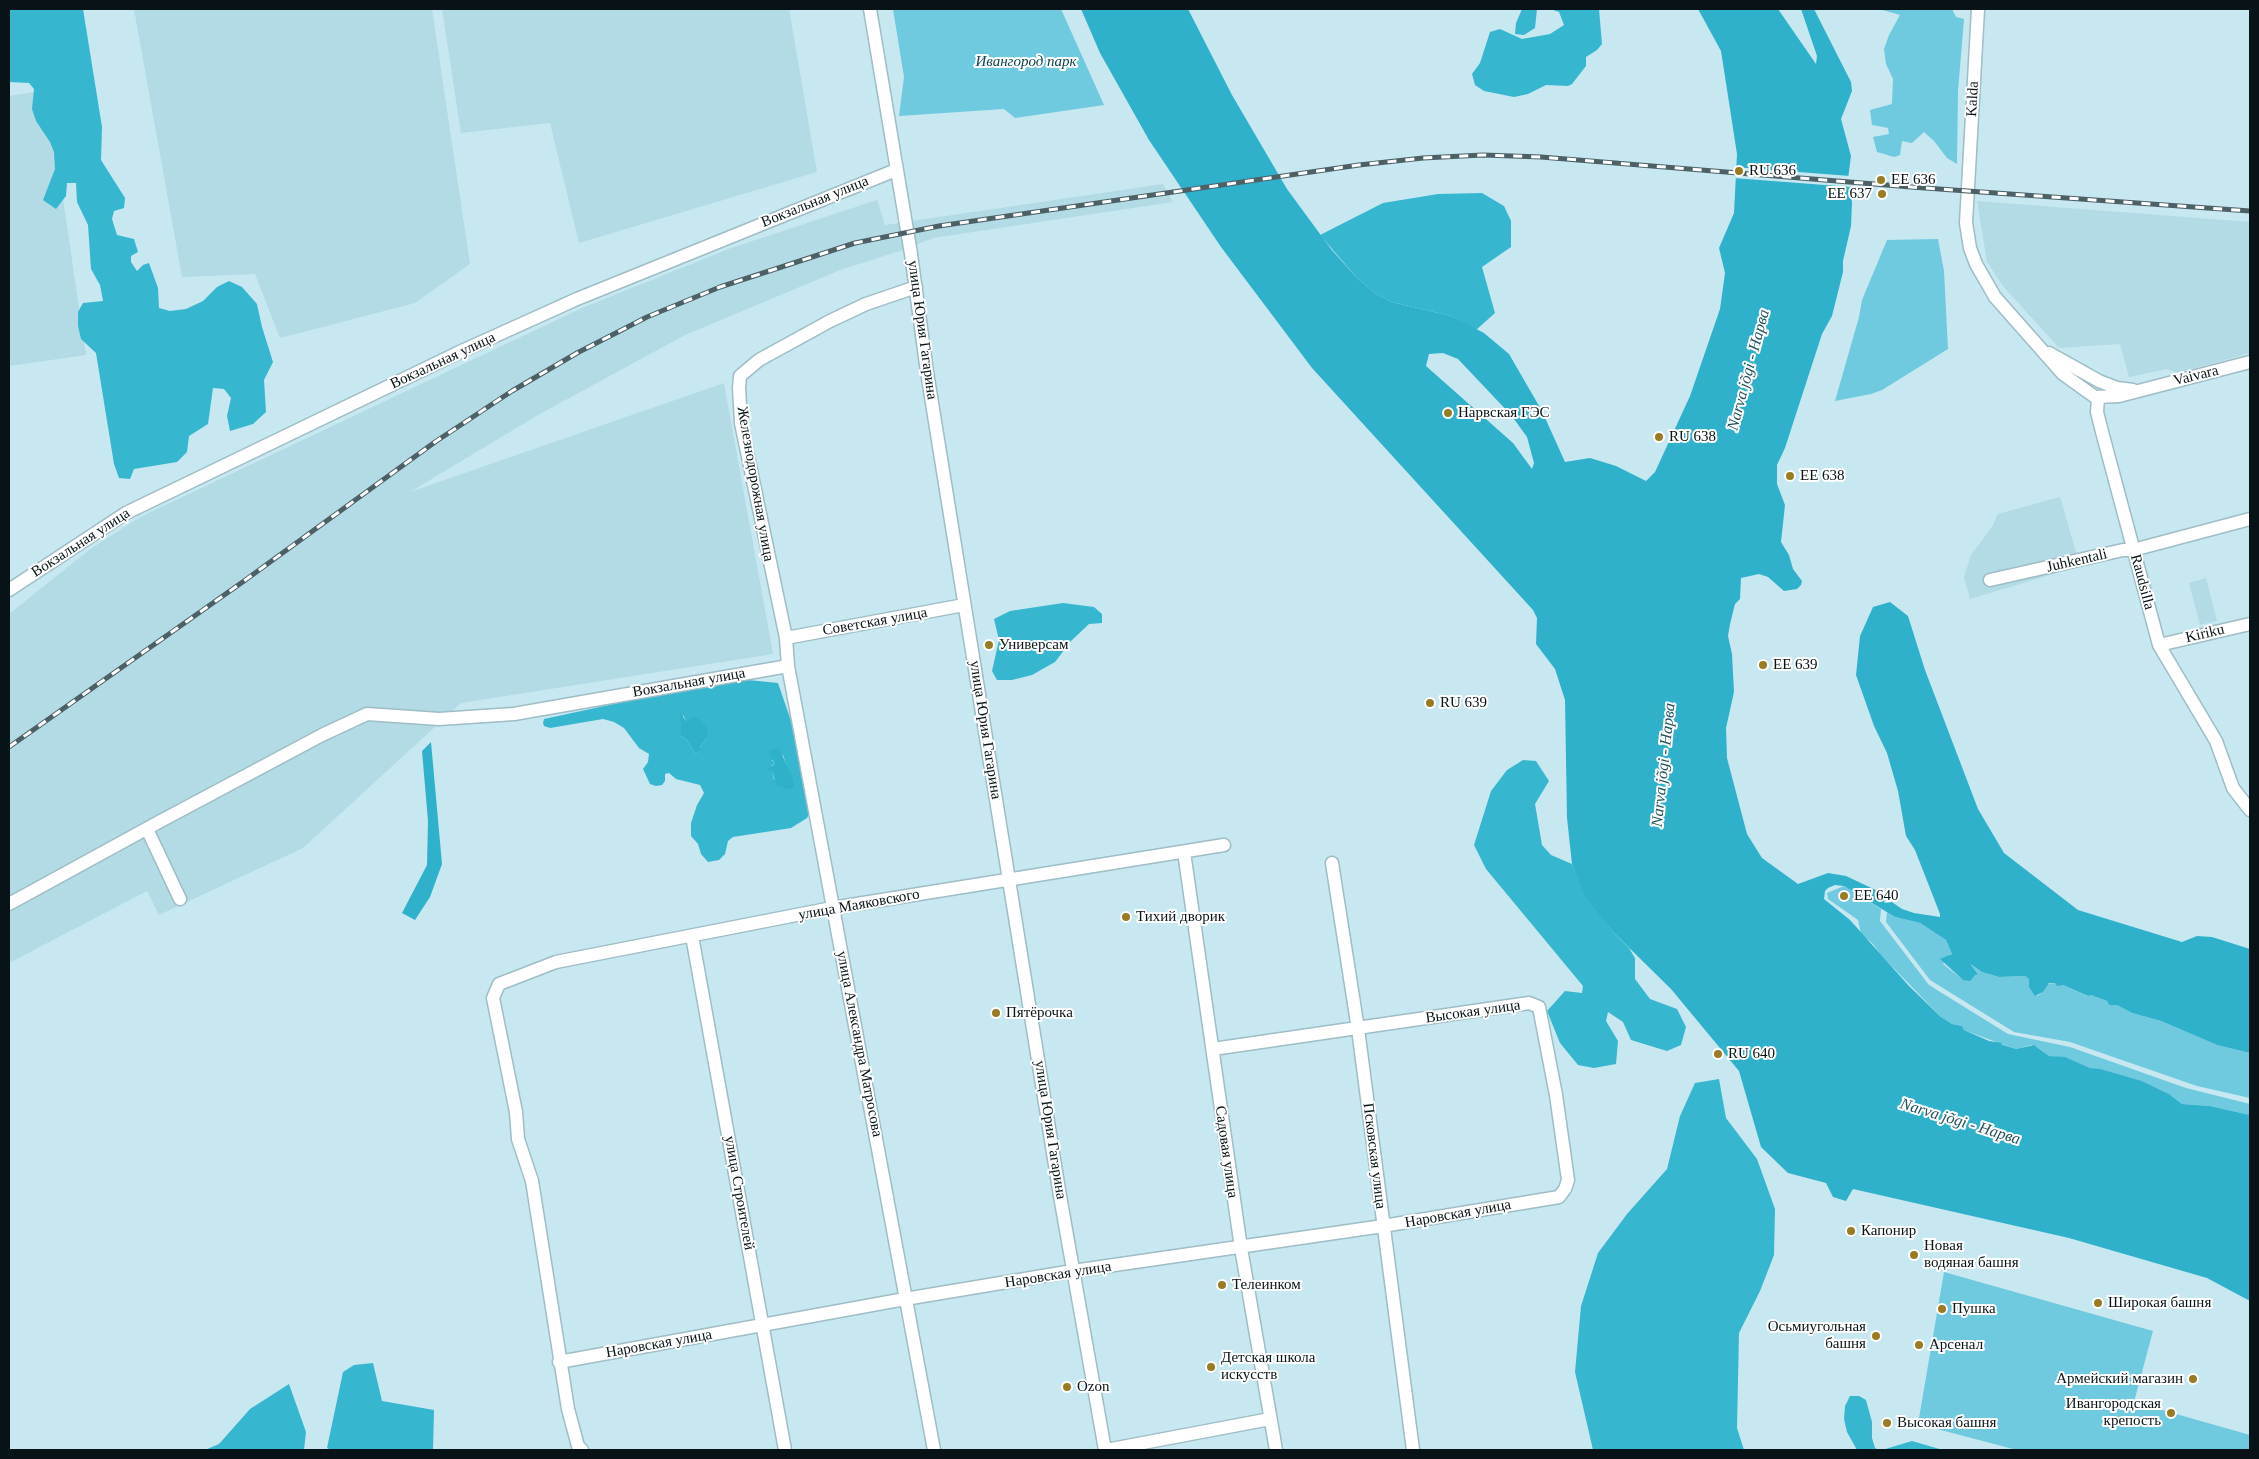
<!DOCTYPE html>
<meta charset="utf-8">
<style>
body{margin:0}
#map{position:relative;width:2259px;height:1459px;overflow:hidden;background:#c7e8f0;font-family:Georgia,serif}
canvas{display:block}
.frame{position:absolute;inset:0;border:10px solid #071316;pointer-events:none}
</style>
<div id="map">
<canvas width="2259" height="1459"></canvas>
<div class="frame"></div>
</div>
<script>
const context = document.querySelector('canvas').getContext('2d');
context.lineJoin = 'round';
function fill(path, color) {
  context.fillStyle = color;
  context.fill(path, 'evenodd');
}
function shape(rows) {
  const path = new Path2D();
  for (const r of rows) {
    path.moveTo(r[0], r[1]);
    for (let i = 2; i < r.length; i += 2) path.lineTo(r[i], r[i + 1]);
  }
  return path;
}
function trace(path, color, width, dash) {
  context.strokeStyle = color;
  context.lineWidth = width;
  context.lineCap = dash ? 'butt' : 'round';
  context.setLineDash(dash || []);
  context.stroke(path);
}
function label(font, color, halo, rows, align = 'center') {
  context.font = font + ' Georgia,serif';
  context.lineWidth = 4;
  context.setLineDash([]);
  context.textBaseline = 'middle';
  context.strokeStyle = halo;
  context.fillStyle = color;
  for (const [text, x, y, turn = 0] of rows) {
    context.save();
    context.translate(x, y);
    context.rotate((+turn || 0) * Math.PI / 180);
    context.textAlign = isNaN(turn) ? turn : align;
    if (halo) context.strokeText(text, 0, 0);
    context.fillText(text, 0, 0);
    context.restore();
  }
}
fill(shape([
 [134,9,432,9,470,264,415,303,280,338,255,274,182,277],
 [442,9,789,9,817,172,579,243,550,123,461,133],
 [47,90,86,355,9,366,9,96],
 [1163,184,1173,202,933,238,903,250,840,270,683,336,538,415,410,492,724,383,773,654,461,703,303,848,159,915,147,891,9,963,9,614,89,550,140,517,582,308,731,248,877,200,885,225],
 [1977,201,2250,222,2250,353,2177,373,2167,369,2129,377,2120,344,2059,348,2002,285,1987,262],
 [2060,497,2080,566,1970,599,1964,577,1971,555,1992,527,1998,514],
 [2206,578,2217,621,2200,625,2189,583]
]), '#b2dbe5');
fill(shape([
 [893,9,1061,9,1104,105,1015,118,1004,109,899,116,904,77],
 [1879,9,1952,9,1956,17,1964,19,1958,91,1957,164,1947,158,1934,141,1924,132,1912,143,1902,141,1900,155,1894,157,1877,152,1873,137,1889,134,1888,128,1872,125,1870,110,1892,104,1893,79,1886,64,1884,49,1889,35,1900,15],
 [1938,239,1944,271,1948,349,1882,390,1871,394,1835,401,1859,317,1862,300,1887,240],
 [1844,886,1881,909,1880,921,1929,985,2008,1034,2070,1047,2186,1088,2250,1104,2250,1115,2210,1106,2182,1104,2169,1094,2142,1081,2090,1068,2066,1058,2049,1056,2037,1047,2031,1045,2016,1049,2004,1045,1964,1030,1962,1026,1952,1024,1941,1017,1881,955,1873,944,1861,934,1858,920,1828,899,1827,893],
 [1887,912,1895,917,1920,923,1946,940,1952,954,1949,955,1943,964,1963,980,1978,973,1969,964,1982,972,1999,977,2025,976,2029,979,2029,987,2037,996,2043,992,2047,984,2055,983,2056,985,2063,985,2087,996,2091,995,2107,1001,2109,1005,2117,1005,2132,1013,2161,1021,2217,1045,2250,1053,2250,1098,2197,1086,2070,1042,2014,1032,1930,980,1886,922],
 [1944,1272,2153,1331,2134,1402,2250,1435,2250,1450,2017,1450,1918,1424]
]), '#6fc9df');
fill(shape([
 [9,9,83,9,102,127,101,160,125,198,124,208,114,211,112,219,117,235,134,239,138,252,131,256,131,262,137,271,143,265,149,263,158,288,159,308,170,311,186,309,203,301,217,287,229,281,242,287,257,304,262,327,273,362,264,380,266,412,253,424,230,431,227,416,231,398,224,389,213,388,208,424,189,436,187,452,177,462,134,469,130,479,119,478,114,464,96,353,81,339,78,326,78,312,83,303,103,301,100,285,91,269,88,225,77,202,76,183,67,183,66,196,56,209,43,200,55,169,54,152,50,142,36,121,32,109,34,89,29,83,9,82],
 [1522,9,1537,9,1535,28,1524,35,1515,34,1516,23],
 [1550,9,1599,9,1602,44,1597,50,1586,57,1586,66,1572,84,1568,86,1546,85,1528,94,1514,97,1484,91,1475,85,1472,74,1480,63,1490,32,1500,29,1522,39,1550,34,1564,25,1559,12],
 [1482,193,1504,206,1511,221,1511,247,1482,267,1495,313,1476,330,1451,316,1392,302,1376,294,1357,278,1320,235,1383,203,1438,194],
 [1063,603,1094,607,1102,614,1102,623,1089,624,1071,641,1055,662,1032,675,1012,680,997,680,992,671,999,640,994,619,1010,611],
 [748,680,778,683,790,718,801,761,809,814,807,818,791,828,733,837,728,841,725,854,719,860,708,862,701,854,698,844,691,836,691,823,697,805,704,793,700,785,676,779,669,773,665,774,665,781,662,785,656,786,650,784,643,769,648,762,649,754,639,748,624,728,614,722,603,719,550,728,544,726,543,723,544,719,623,702],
 [683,715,686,721,707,738,700,747,700,751,695,754,687,740,681,736],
 [783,755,789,772,795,783,774,779,771,766,775,764,772,760],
 [1523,760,1536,761,1549,781,1535,804,1542,845,1551,855,1572,864,1583,891,1613,932,1629,948,1635,958,1635,979,1650,999,1677,1009,1686,1027,1681,1045,1667,1051,1631,1040,1623,1022,1608,1012,1606,1021,1618,1041,1616,1064,1594,1068,1578,1065,1560,1043,1547,1011,1565,991,1582,993,1583,986,1486,869,1474,845,1491,791,1507,770],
 [1719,1079,1726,1118,1757,1159,1775,1209,1774,1255,1760,1291,1739,1333,1737,1428,1744,1450,1593,1450,1575,1372,1581,1306,1598,1253,1627,1214,1667,1169,1680,1116,1695,1083],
 [373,1363,382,1401,434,1410,433,1450,331,1450,327,1448,343,1372,354,1365],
 [289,1384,306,1432,304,1450,205,1450,219,1444,250,1409],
 [1850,1396,1859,1396,1866,1400,1872,1422,1872,1438,1875,1448,1879,1450,1857,1450,1847,1432,1844,1419,1845,1406],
 [1912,1441,1943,1450,1882,1450]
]), '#37b6d0');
fill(shape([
 [1081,9,1188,9,1232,95,1287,189,1331,249,1357,278,1376,294,1392,302,1451,316,1484,333,1509,354,1542,411,1565,462,1590,458,1616,466,1646,481,1655,472,1690,396,1720,309,1725,273,1719,248,1734,213,1737,154,1721,51,1698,9,1778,9,1816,64,1817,56,1801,9,1814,9,1851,82,1852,91,1841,119,1851,156,1848,179,1852,202,1851,226,1843,261,1843,272,1832,316,1822,334,1785,448,1777,465,1777,484,1785,505,1781,542,1789,555,1793,569,1802,581,1801,585,1797,589,1784,591,1768,577,1759,574,1741,578,1740,599,1735,604,1730,624,1728,636,1732,654,1734,692,1726,728,1727,758,1747,834,1762,858,1798,884,1828,873,1846,876,1880,892,1885,903,1892,902,1902,909,1914,913,1940,917,1940,914,1915,850,1906,836,1898,791,1887,753,1874,726,1856,675,1860,636,1873,607,1890,602,1908,616,1925,670,1978,809,2004,853,2078,910,2182,942,2197,936,2212,937,2250,949,2250,1053,2217,1045,2161,1021,2132,1013,2117,1005,2109,1005,2107,1001,2091,995,2088,996,2063,985,2057,986,2055,983,2049,983,2043,992,2035,996,2029,987,2029,979,2025,976,1999,977,1982,972,1970,964,1978,974,1975,975,1970,981,1963,980,1940,959,1952,954,1946,940,1920,923,1895,917,1844,886,1835,885,1828,888,1825,891,1824,899,1850,920,1909,986,1941,1017,1952,1024,1962,1026,1964,1030,1989,1041,2002,1043,2001,1044,2003,1045,2016,1049,2034,1045,2049,1056,2065,1057,2090,1068,2100,1069,2142,1081,2169,1094,2182,1104,2210,1106,2250,1115,2250,1301,2207,1278,2069,1238,1853,1189,1846,1201,1833,1197,1826,1183,1788,1173,1761,1147,1739,1071,1671,989,1613,932,1584,895,1572,864,1567,818,1565,700,1555,669,1536,644,1537,618,1533,610,1312,368,1221,247,1149,140,1100,53],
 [1443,353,1458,359,1511,415,1527,437,1534,463,1532,469,1513,443,1426,366,1429,354],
 [679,711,686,721,695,717,702,721,708,731,707,738,700,747,700,751,695,754,687,740,681,736,681,721],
 [431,742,442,864,430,897,415,920,402,913,427,865,428,821,422,751],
 [779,748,795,783,793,788,786,789,777,786,772,771,767,769,775,764,769,754,771,750]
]), '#30b1cb');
fill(shape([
 [1734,167,1850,176,1851,187,1733,178]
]), '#c7e8f0');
const minor = shape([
 [870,9,911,254,927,372,1060,1196,1105,1450],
 [1978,9,1966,223,1970,248,1976,264,1995,297,2063,374,2095,397,2119,396,2250,362],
 [916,287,866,304,830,321,759,360,740,376,739,388,741,423,786,638,788,666,934,1450],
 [2049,353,2099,381,2117,388,2133,390],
 [2098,398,2097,412,2101,428,2159,645,2216,741,2233,788,2250,810],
 [1990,580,2123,550,2133,550,2250,519],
 [9,590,126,513,464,350,577,299,896,170],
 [786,638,964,605],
 [2159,645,2250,624],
 [147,829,180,899],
 [1184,852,1241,1248,1276,1450],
 [1332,863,1358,1029,1413,1450],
 [9,904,157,823,322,735,367,714,439,719,514,714,788,666],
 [692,936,785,1450],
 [559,1362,905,1299,1073,1271,1383,1226,1559,1197,1565,1189,1568,1180,1556,1095,1539,1007,1529,1003,1213,1049],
 [582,1450,578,1446,568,1409,532,1181,518,1139,516,1112,493,998,499,984,556,962,832,908,1224,845],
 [1106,1450,1270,1419]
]);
trace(minor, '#9ebdc5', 15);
trace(minor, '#fff', 12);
const rail = shape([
 [9,747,244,581,435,442,512,391,577,353,647,317,720,287,855,243,939,226,1359,165,1423,158,1483,155,1541,157,1911,187,2250,211]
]);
trace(rail, '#4c6065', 5);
trace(rail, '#fff', 3, [9]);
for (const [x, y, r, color] of [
 [1739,171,5,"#997b24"],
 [1881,180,5,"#997b24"],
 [1882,194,5,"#997b24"],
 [1448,413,5,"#997b24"],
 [1659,437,5,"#997b24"],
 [1790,476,5,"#997b24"],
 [989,645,5,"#997b24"],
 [1763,665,5,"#997b24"],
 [1430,703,5,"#997b24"],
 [1844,896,5,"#997b24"],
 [1126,917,5,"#997b24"],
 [996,1013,5,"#997b24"],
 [1718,1054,5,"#997b24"],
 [1851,1231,5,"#997b24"],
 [1914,1255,5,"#997b24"],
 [1222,1285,5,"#997b24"],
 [2098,1303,5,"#997b24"],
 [1942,1309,5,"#997b24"],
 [1876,1336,5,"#997b24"],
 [1919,1345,5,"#997b24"],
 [1211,1367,5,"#997b24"],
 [2193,1379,5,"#997b24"],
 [1067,1387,5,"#997b24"],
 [2171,1413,5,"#997b24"],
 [1887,1423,5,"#997b24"]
]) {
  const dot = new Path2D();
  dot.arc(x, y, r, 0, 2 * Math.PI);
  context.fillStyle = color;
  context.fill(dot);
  trace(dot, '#fff', 2);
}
label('italic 15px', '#0f4550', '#fff', [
 ["Ивангород парк",1026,62]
]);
label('15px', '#071316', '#fff', [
 ["Kalda",1973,99,-87],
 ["Вокзальная улица",815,202,-22],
 ["улица Юрия Гагарина",922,330,82],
 ["Вокзальная улица",443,361,-25],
 ["Vaivara",2196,376,-14],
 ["Железнодорожная улица",755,484,80],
 ["Вокзальная улица",81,543,-33],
 ["Juhkentali",2077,561,-13],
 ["Raudsilla",2142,582,75],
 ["Советская улица",875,622,-10],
 ["Kiriku",2205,634,-13],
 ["Вокзальная улица",689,683,-10],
 ["улица Юрия Гагарина",985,730,81],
 ["улица Маяковского",859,905,-10],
 ["Высокая улица",1473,1012,-8],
 ["улица Александра Матросова",859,1044,79],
 ["улица Юрия Гагарина",1050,1130,81],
 ["Садовая улица",1226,1152,82],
 ["Псковская улица",1374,1156,83],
 ["улица Строителей",739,1193,80],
 ["Наровская улица",1458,1214,-10],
 ["Наровская улица",1058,1275,-9],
 ["Наровская улица",659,1344,-10]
]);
label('15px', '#071316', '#fff', [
 ["RU 636",1749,171],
 ["EE 636",1891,180],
 ["EE 637",1872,194,"right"],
 ["Нарвская ГЭС",1458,413],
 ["RU 638",1669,437],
 ["EE 638",1800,476],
 ["Универсам",999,645],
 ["EE 639",1773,665],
 ["RU 639",1440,703],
 ["EE 640",1854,896],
 ["Тихий дворик",1136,917],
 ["Пятёрочка",1006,1013],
 ["RU 640",1728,1054],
 ["Капонир",1861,1231],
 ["Новая",1924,1246],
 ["водяная башня",1924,1263],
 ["Телеинком",1232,1285],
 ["Широкая башня",2108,1303],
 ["Пушка",1952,1309],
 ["Осьмиугольная",1866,1327,"right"],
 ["башня",1866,1344,"right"],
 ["Арсенал",1929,1345],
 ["Детская школа",1221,1358],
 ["искусств",1221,1375],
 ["Армейский магазин",2183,1379,"right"],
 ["Ozon",1077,1387],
 ["Ивангородская",2161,1404,"right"],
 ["крепость",2161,1421,"right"],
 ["Высокая башня",1897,1423]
], 'left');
label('italic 16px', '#1e525d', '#fff', [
 ["Narva jõgi - Нарва",1749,370,-75],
 ["Narva jõgi - Нарва",1664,765,-84],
 ["Narva jõgi - Нарва",1960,1122,17]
]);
</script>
